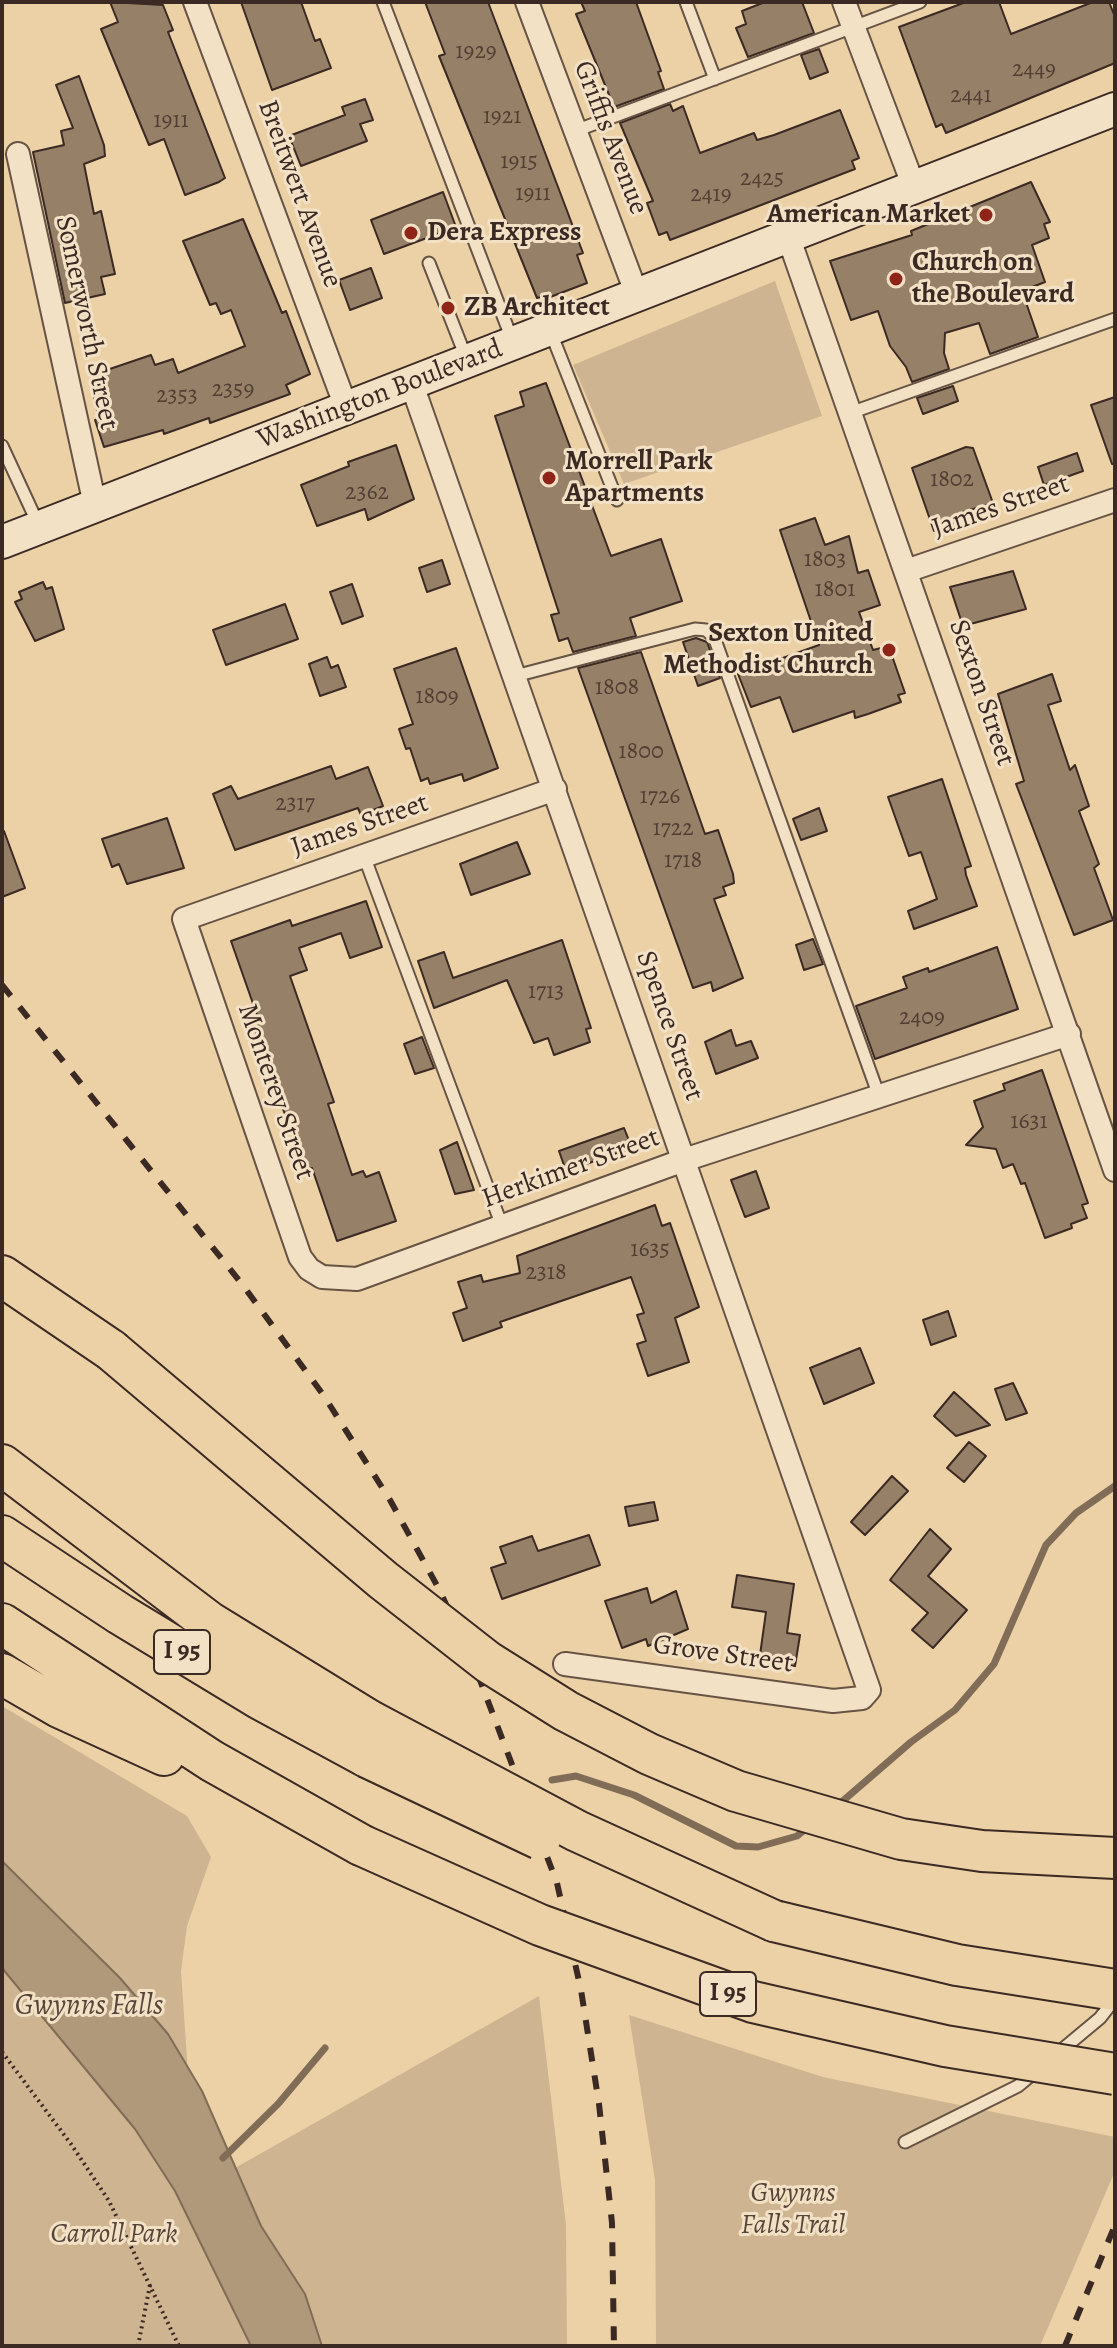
<!DOCTYPE html>
<style>
body{margin:0}
#map{position:relative;width:1117px;height:2348px;overflow:hidden;background:#ecd1a7;font-family:Alegreya,serif}
canvas{display:block}
.frame{position:absolute;inset:0;border:4px solid #3b2923;pointer-events:none}
</style>
<div id="map">
<canvas width="1117" height="2348"></canvas>
<div class="frame"></div>
</div>
<script>
const context = document.querySelector('canvas').getContext('2d');
context.lineJoin = 'round';
function fill(path, color) {
  context.fillStyle = color;
  context.fill(path, 'evenodd');
}
function shape(rows) {
  const path = new Path2D();
  for (const r of rows) {
    path.moveTo(r[0], r[1]);
    for (let i = 2; i < r.length; i += 2) path.lineTo(r[i], r[i + 1]);
  }
  return path;
}
function trace(path, color, width, dash) {
  context.strokeStyle = color;
  context.lineWidth = width;
  context.lineCap = dash ? 'butt' : 'round';
  context.setLineDash(dash || []);
  context.stroke(path);
}
function label(font, color, halo, rows, align = 'center') {
  context.font = font + ' Alegreya,serif';
  context.lineWidth = 6;
  context.setLineDash([]);
  context.textBaseline = 'middle';
  context.strokeStyle = halo;
  context.fillStyle = color;
  for (const [text, x, y, turn = 0] of rows) {
    context.save();
    context.translate(x, y);
    context.rotate((+turn || 0) * Math.PI / 180);
    context.textAlign = isNaN(turn) ? turn : align;
    if (halo) context.strokeText(text, 0, 0);
    context.fillText(text, 0, 0);
    context.restore();
  }
}
fill(shape([
 [775,281,822,416,624,484,573,365],
 [2,1706,187,1816,211,1857,187,1926,181,1971,192,2132,212,2181,539,1996,566,2225,567,2346,2,2346],
 [629,2015,823,2077,1115,2137,1115,2171,1040,2346,656,2346,655,2180]
]), '#ceb491');
const water = shape([
 [2,1861,120,1978,168,2034,202,2091,261,2226,305,2294,322,2346,251,2346,175,2191,135,2129,2,1968,2,1861]
]);
fill(water, '#b0987a');
trace(water, '#816c57', 2);
trace(shape([
 [552,1780,576,1776,634,1795,736,1846,758,1847,797,1836,808,1827],
 [837,1806,911,1742,955,1710,994,1664,1046,1545,1076,1513,1115,1486],
 [223,2158,278,2104,325,2048]
]), '#816c57', 7);
const building = shape([
 [110,2,163,5,173,30,168,32,225,178,219,182,185,195,164,139,149,145,101,29,118,22,110,2],
 [241,2,301,2,315,41,320,39,331,68,272,90,241,2],
 [425,2,488,2,583,253,577,255,587,283,545,299,544,296,537,298,439,56,445,54,425,2],
 [581,2,636,2,661,71,658,72,664,89,614,107,576,14,585,11,581,2],
 [765,2,802,2,814,33,748,57,736,28,746,24,742,11,765,2],
 [966,2,999,2,1011,34,1093,2,1109,2,1115,17,1115,63,946,133,942,124,936,127,899,27,966,2],
 [819,49,828,72,810,79,801,55,819,49],
 [79,76,104,145,105,156,84,164,94,214,101,211,115,274,101,277,105,294,65,303,33,152,64,145,61,131,73,128,56,85,79,76],
 [365,99,373,120,360,124,367,141,301,166,289,136,345,115,342,107,365,99],
 [670,104,673,111,683,106,700,153,754,133,757,140,774,135,840,110,859,158,852,161,855,169,670,240,667,232,659,235,647,203,653,201,620,123,670,104],
 [1031,182,1050,222,1044,224,1049,238,1032,245,1045,282,1022,291,1038,337,990,354,979,323,945,333,944,353,949,369,912,382,906,367,890,346,878,311,851,320,830,261,912,235,911,231,1031,182],
 [443,192,456,227,384,254,371,220,443,192],
 [243,219,282,313,286,311,310,374,286,385,290,394,210,423,209,418,164,434,163,430,104,447,95,420,99,419,92,387,101,384,98,373,151,355,155,365,173,359,178,373,245,346,231,310,221,314,216,303,210,305,183,241,243,219],
 [371,268,382,298,350,310,339,280,371,268],
 [546,383,611,556,661,539,682,601,630,618,636,636,573,652,568,638,559,641,551,615,559,613,495,416,524,406,520,392,546,383],
 [953,386,958,401,923,414,917,398,953,386],
 [1115,397,1115,464,1112,464,1091,405,1115,397],
 [396,445,414,499,368,520,365,509,317,526,301,485,349,466,348,462,396,445],
 [966,447,973,448,993,503,960,513,963,520,934,531,912,468,966,447],
 [1077,453,1083,471,1044,485,1038,467,1077,453],
 [815,518,825,545,849,536,858,573,868,570,880,605,859,612,873,650,881,648,883,656,891,653,905,693,898,695,901,702,868,714,855,718,854,711,793,732,780,697,751,707,738,674,819,645,780,530,815,518],
 [442,560,450,584,427,592,419,568,442,560],
 [1013,571,1026,609,963,626,950,587,1013,571],
 [43,582,46,589,52,587,64,629,35,641,15,602,22,599,19,592,43,582],
 [352,584,363,616,342,624,330,592,352,584],
 [285,604,298,639,226,665,213,630,285,604],
 [696,638,707,642,720,678,698,686,683,642,696,638],
 [456,648,498,768,464,781,462,774,430,784,428,778,421,781,410,748,406,749,399,729,413,724,394,669,456,648],
 [641,652,705,834,718,830,733,874,734,883,723,887,726,895,714,899,743,978,713,991,711,982,693,988,578,668,641,652],
 [327,657,331,668,338,665,346,687,320,696,309,664,327,657],
 [1052,674,1061,701,1048,705,1070,770,1075,765,1089,806,1079,811,1099,864,1094,868,1113,920,1074,935,1016,784,1024,781,998,694,1052,674],
 [331,766,336,779,368,767,383,806,361,815,358,808,235,850,213,794,231,786,238,799,331,766],
 [942,779,971,866,965,868,966,875,977,906,914,929,908,911,937,899,921,852,909,856,888,797,942,779],
 [819,808,827,831,801,840,793,819,819,808],
 [167,818,184,868,127,884,119,864,112,867,102,839,167,818],
 [4,831,25,888,2,897,2,832,4,831],
 [517,842,530,874,471,895,460,864,517,842],
 [366,901,382,947,350,958,341,933,299,948,307,970,290,976,334,1102,328,1104,352,1175,363,1171,366,1177,379,1172,396,1221,337,1241,312,1168,305,1171,260,1044,251,1017,257,1015,231,941,290,920,292,926,366,901],
 [813,939,823,964,804,970,796,945,813,939],
 [562,940,591,1028,586,1029,590,1042,554,1055,548,1038,534,1043,507,980,434,1008,418,961,444,952,453,978,562,940],
 [997,947,1018,1009,875,1059,856,1006,907,988,903,977,928,968,929,972,997,947],
 [731,1030,736,1046,751,1041,758,1058,716,1074,705,1042,731,1030],
 [422,1037,434,1068,415,1074,404,1044,422,1037],
 [1042,1070,1088,1203,1082,1205,1087,1218,1071,1224,1072,1228,1045,1238,1025,1183,1021,1184,1013,1164,1003,1168,996,1149,966,1145,983,1127,974,1101,1005,1090,1003,1084,1042,1070],
 [624,1128,632,1148,566,1171,559,1151,624,1128],
 [457,1142,474,1190,455,1194,440,1150,457,1142],
 [756,1171,769,1208,745,1217,731,1180,756,1171],
 [655,1205,662,1226,670,1223,699,1307,675,1318,689,1362,648,1376,637,1344,646,1341,637,1315,644,1313,631,1277,500,1322,502,1327,463,1341,453,1313,467,1308,458,1282,481,1275,483,1282,520,1273,517,1256,655,1205],
 [948,1311,956,1336,931,1345,923,1320,948,1311],
 [860,1348,874,1383,824,1404,810,1368,860,1348],
 [1013,1383,1027,1413,1006,1420,995,1389,1013,1383],
 [954,1392,990,1425,956,1436,934,1416,954,1392],
 [969,1442,986,1456,964,1482,947,1468,969,1442],
 [892,1476,908,1491,865,1535,851,1522,892,1476],
 [654,1502,658,1520,629,1526,625,1507,654,1502],
 [930,1529,951,1549,928,1576,967,1610,933,1648,912,1630,928,1613,890,1580,930,1529],
 [589,1535,600,1565,502,1599,491,1568,506,1563,500,1547,532,1536,538,1551,589,1535],
 [737,1575,794,1584,787,1633,800,1635,795,1666,775,1664,776,1657,760,1655,766,1612,732,1607,737,1575],
 [647,1588,651,1603,676,1591,688,1629,648,1646,646,1639,622,1648,605,1601,647,1588]
]);
fill(building, '#978068');
trace(building, '#3b2923', 2);
const lane = shape([
 [383,2,513,342],
 [686,2,715,79],
 [575,131,920,2],
 [429,263,467,360],
 [551,333,617,500],
 [850,413,1115,319],
 [2,446,39,526],
 [515,676,695,629,706,630,714,637,879,1096],
 [364,856,502,1226],
 [1058,2053,1100,2018,1115,1999],
 [905,2142,1018,2086,1035,2072]
]);
const street = shape([
 [195,2,346,407],
 [527,2,637,295],
 [844,2,914,187],
 [18,154,95,505],
 [788,236,1115,1170],
 [411,382,869,1690,862,1698,833,1701,565,1664],
 [906,571,1115,500],
 [555,789,184,919,300,1257,309,1269,322,1277,357,1279,684,1160,1069,1034]
]);
const secondary = shape([
 [2,542,1115,109]
]);
const highway = shape([
 [2,1276,111,1350],
 [2,1465,209,1622,370,1721],
 [2,1536,120,1614,260,1699,367,1757],
 [2,1624,212,1761,361,1845],
 [2,1674,59,1707,164,1755],
 [774,1921,957,1965,1115,1990]
]);
trace(lane, '#675344', 15);
trace(street, '#675344', 26);
trace(secondary, '#3b2923', 36);
trace(highway, '#3b2923', 44);
trace(shape([
 [2,2052,71,2144,109,2201,179,2346],
 [138,2346,150,2285]
]), '#3b2923', 4, [2, 4]);
trace(lane, '#f3e1c6', 11);
trace(street, '#f3e1c6', 22);
trace(secondary, '#f3e1c6', 32);
trace(highway, '#ecd1a7', 40);
trace(shape([
 [2,985,242,1284,324,1396,390,1500,440,1591,478,1675,557,1883,581,1990,599,2104,612,2223,614,2346],
 [1065,2346,1115,2225]
]), '#3b2923', 6, [14, 14]);
const highwayBridge = shape([
 [111,1350,383,1580,488,1662,566,1711,649,1754,736,1791,901,1839,982,1851,1115,1858],
 [370,1721,577,1831,774,1921],
 [367,1757,540,1839],
 [361,1845,540,1925,753,2002,945,2046,1115,2074]
]);
trace(highwayBridge, '#3b2923', 44, []);
trace(highwayBridge, '#ecd1a7', 40);
for (const [x, y, r, color] of [
 [986,215,8,"#8f2418"],
 [411,233,8,"#8f2418"],
 [896,279,8,"#8f2418"],
 [448,308,8,"#8f2418"],
 [549,478,8,"#8f2418"],
 [889,650,8,"#8f2418"]
]) {
  const dot = new Path2D();
  dot.arc(x, y, r, 0, 2 * Math.PI);
  context.fillStyle = color;
  context.fill(dot);
  trace(dot, '#f3e1c6', 3);
}
label('24px', '#523f34', null, [
 ["1929",476,52],
 ["2449",1034,70],
 ["2441",971,96],
 ["1921",502,117],
 ["1911",171,121],
 ["1915",519,162],
 ["2425",762,179],
 ["1911",533,194],
 ["2419",711,195],
 ["2359",233,390],
 ["2353",177,396],
 ["1802",952,480],
 ["2362",367,493],
 ["1803",825,560],
 ["1801",835,590],
 ["1808",617,688],
 ["1809",437,697],
 ["1800",641,752],
 ["1726",660,797],
 ["2317",295,804],
 ["1722",673,829],
 ["1718",683,861],
 ["1713",546,992],
 ["2409",922,1018],
 ["1631",1029,1122],
 ["1635",650,1250],
 ["2318",546,1273]
]);
for (const [x, y, w] of [
 [182,1652,56],
 [728,1994,56]
]) {
  const box = new Path2D();
  box.roundRect(x - w / 2, y - 22, w, 44, 6);
  context.fillStyle = '#f3e1c6';
  context.fill(box);
  trace(box, '#3b2923', 2);
}
label('bold 26px', '#3b2923', null, [
 ["I 95",182,1652],
 ["I 95",728,1994]
]);
label('28px', '#3b2923', '#f3e1c6', [
 ["Griffis Avenue",610,138,69],
 ["Breitwert Avenue",299,194,70],
 ["Somerworth Street",86,323,78],
 ["Washington Boulevard",380,395,-21],
 ["James Street",1001,507,-19],
 ["Sexton Street",981,693,71],
 ["James Street",360,826,-19],
 ["Spence Street",669,1026,71],
 ["Monterey Street",275,1092,71],
 ["Herkimer Street",571,1169,-20],
 ["Grove Street",723,1655,8]
]);
label('bold 28px', '#3b2923', '#f3e1c6', [
 ["American Market",970,215,"right"],
 ["Dera Express",427,233],
 ["Church on",912,263],
 ["the Boulevard",912,295],
 ["ZB Architect",464,308],
 ["Morrell Park",565,462],
 ["Apartments",565,494],
 ["Sexton United",873,634,"right"],
 ["Methodist Church",873,666,"right"]
], 'left');
label('italic 28px', '#584539', '#f3e1c6', [
 ["Gwynns",793,2194],
 ["Falls Trail",793,2226],
 ["Carroll Park",114,2235]
]);
label('italic 30px', '#584539', '#f3e1c6', [
 ["Gwynns Falls",89,2007]
]);
</script>
